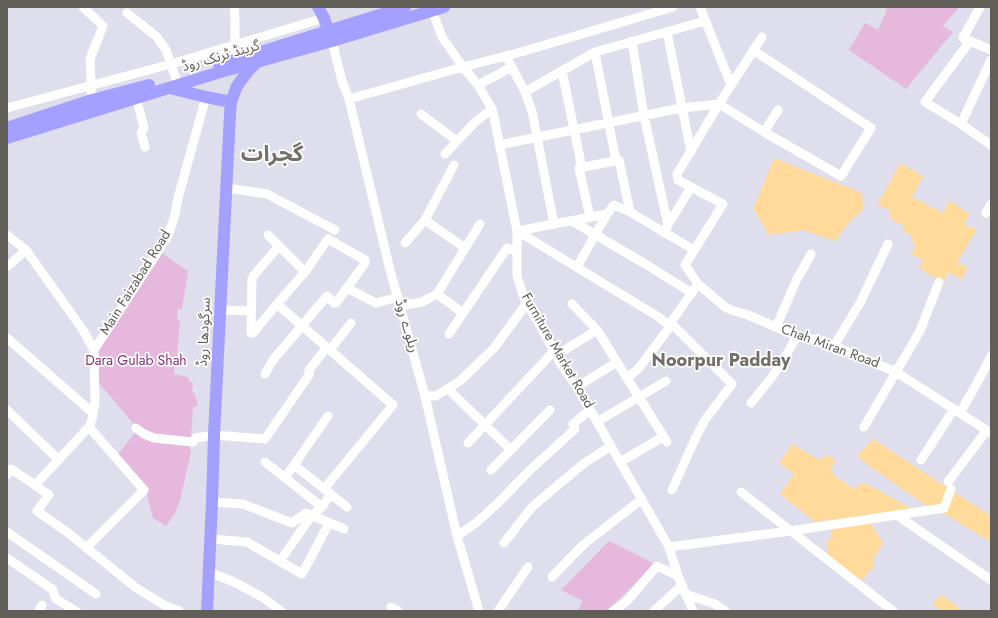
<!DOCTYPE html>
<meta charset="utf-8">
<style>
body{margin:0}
#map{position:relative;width:998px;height:618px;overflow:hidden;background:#dedeec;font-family:Jost,sans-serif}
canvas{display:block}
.frame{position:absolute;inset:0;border:8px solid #615e57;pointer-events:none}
</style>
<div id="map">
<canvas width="998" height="618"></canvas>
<div class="frame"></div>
</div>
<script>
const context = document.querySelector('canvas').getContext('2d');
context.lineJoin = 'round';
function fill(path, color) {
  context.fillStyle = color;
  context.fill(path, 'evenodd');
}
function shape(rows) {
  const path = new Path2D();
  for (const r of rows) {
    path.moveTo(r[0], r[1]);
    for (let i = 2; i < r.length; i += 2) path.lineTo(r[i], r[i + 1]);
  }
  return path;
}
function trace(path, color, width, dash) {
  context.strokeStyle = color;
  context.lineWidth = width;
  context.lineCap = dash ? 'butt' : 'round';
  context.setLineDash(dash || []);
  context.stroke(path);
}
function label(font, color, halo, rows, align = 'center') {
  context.font = font + ' Jost,"Noto Sans Arabic",sans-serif';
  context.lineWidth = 3.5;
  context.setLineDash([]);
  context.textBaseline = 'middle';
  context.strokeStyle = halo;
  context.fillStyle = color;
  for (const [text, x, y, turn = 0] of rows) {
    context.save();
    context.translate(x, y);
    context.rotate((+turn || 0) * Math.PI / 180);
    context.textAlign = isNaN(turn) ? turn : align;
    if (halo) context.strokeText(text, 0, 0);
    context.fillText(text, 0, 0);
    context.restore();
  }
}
fill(shape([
 [885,7,959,7,943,26,953,32,906,89,849,50,865,23,878,30,887,10],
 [163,247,163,253,167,257,188,271,182,309,178,309,177,320,180,321,177,355,180,357,180,364,175,365,174,374,188,377,189,381,193,383,192,392,195,394,198,406,193,407,191,439,154,437,139,430,97,381,96,350],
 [136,431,189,444,191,452,180,500,175,513,166,526,153,518,146,491,117,456],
 [609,541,655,564,608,610,577,611,583,601,561,590]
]), '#e6b8dd');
fill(shape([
 [774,158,862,193,863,209,849,222,835,241,803,230,769,235,753,209],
 [900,163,923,176,912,197,943,213,949,200,969,214,964,225,977,229,957,262,968,268,961,279,948,272,943,283,919,268,923,260,911,254,915,248,910,234,903,232,903,225,891,220,889,209,877,205],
 [873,439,991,516,991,542,948,516,924,504,872,468,857,456],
 [792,444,819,460,826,455,836,460,830,469,835,476,854,489,862,483,875,488,913,510,867,518,883,543,872,561,875,564,860,583,828,556,826,543,832,535,827,519,817,523,780,494,794,474,779,463],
 [941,595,964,611,943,611,932,604]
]), '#ffda9b');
trace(shape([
 [83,7,100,23,103,26,90,59,92,100],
 [234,7,235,19,235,59],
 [700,7,731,85],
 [980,7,963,38,991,50],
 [432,10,442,37,463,67,521,52,673,7],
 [127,13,157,37,166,50,176,79],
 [667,32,691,152],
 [332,41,342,81,349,99,390,270,425,396,457,536,479,611],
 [632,41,644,116,668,225,664,233],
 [595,52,616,161],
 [506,56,525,92],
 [991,60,961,124,991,145],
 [562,71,582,168],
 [478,85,512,67],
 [136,97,144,128,141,133,145,147],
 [349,99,463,67,478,85,492,109,494,117,517,231,517,276,525,301,536,318,562,366,577,387,669,547,678,576,693,611],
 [7,108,171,64,324,18],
 [421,114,457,141],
 [961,124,925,102,970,41],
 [764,132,778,110],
 [499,145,681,108,719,104,764,132,841,176,871,128,753,50],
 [445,154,475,122,492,109],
 [227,188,267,194,335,230],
 [986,213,991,204],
 [590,217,579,168,619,160,630,212],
 [425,220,465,248],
 [572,221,647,265,692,293],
 [554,224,532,111,525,92,595,52,705,21],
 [668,225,691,187],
 [517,231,657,316,669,325,672,324,732,384,705,420,696,437,672,490],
 [517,231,607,214],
 [7,235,26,250,83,330,94,350],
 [268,235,305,272],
 [405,243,425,220,454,165],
 [7,267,26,250],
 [577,267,607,214,614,205,630,212,694,250],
 [698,284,685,265,723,204,678,180,677,174,719,104,762,37],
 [347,288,376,303,398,297],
 [437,294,463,313],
 [277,304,393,405,324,489],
 [572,304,597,330,667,442],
 [400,306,422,302,437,294,480,224],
 [221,310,251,311],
 [669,325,698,284,725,307,731,310,748,315,797,336,823,341,834,346,896,372,991,433],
 [776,327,796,281,811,254],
 [253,333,277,304,305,272,328,239,365,260,365,263,336,303,334,303,327,296,273,360,265,374],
 [253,333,251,333,252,279,254,275,279,246],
 [449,334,507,248,517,252],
 [7,338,93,413],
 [834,346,861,301,888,244],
 [330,350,351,323],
 [627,378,639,368,672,324],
 [577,387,617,362],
 [448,389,511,450],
 [425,396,436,396,460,381,494,348,527,303],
 [751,403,772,377,788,352,797,336],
 [7,410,59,460],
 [960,413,982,374,991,356],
 [597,422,666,381],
 [864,427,920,331,939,282],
 [136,428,144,434,154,438,193,442,196,438,214,435,265,439,309,375,309,370,327,347],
 [468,443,554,351,560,353,597,330],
 [921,460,954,409],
 [265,462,322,507],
 [620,462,663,437],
 [294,465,347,507],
 [491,470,550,410],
 [7,475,11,469,35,485,89,427,92,419,95,403,94,350,168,236,175,215,178,198,206,97],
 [285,478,328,416],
 [948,482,987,430],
 [35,485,49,495,37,511,67,532,135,587,164,605,179,611],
 [741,492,893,611],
 [212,502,243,504,292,523,306,513,344,529],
 [901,518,991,580],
 [7,532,96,594],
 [457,536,476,523,498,503,529,471,575,429,573,424,590,410],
 [211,539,247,542,302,574,329,523],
 [504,543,532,507,583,464,611,446],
 [669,547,790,531,944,508,951,489],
 [86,548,144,490,89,427],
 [7,558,52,589,56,599,76,611],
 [280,561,312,515,322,507,331,494],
 [209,572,234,582,262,597,281,611],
 [552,577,583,545,642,499],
 [685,594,715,604,725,611],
 [391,607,398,611],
 [39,611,42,605],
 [498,611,528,567],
 [613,611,627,601,657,566,678,576],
 [654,611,682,585]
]), '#fff', 9);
trace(shape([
 [318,7,324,18,330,36],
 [219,65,405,7],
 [170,88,206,97,231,102],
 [7,128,92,100,149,85],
 [7,138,217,73,332,41,444,7],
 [207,611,212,502,214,435,230,114,231,102,237,86,248,71,257,62]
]), '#a3a0ff', 12);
label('14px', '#615e57', '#fff', [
 ["گرینڈ ٹرنک روڈ",221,57,-16],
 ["Main Faizabad Road",136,283,-58],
 ["ریلوے روڈ",406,326,74],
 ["سرگودھا روڈ",205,332,-87],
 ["Chah Miran Road",830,347,20],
 ["Furniture Market Road",557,351,60]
]);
label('14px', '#873072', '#fff', [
 ["Dara Gulab Shah",136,362]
]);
label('bold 18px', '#736f68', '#fff', [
 ["Noorpur Padday",721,362]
]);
label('bold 22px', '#736f68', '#fff', [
 ["گجرات",272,156]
]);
</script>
